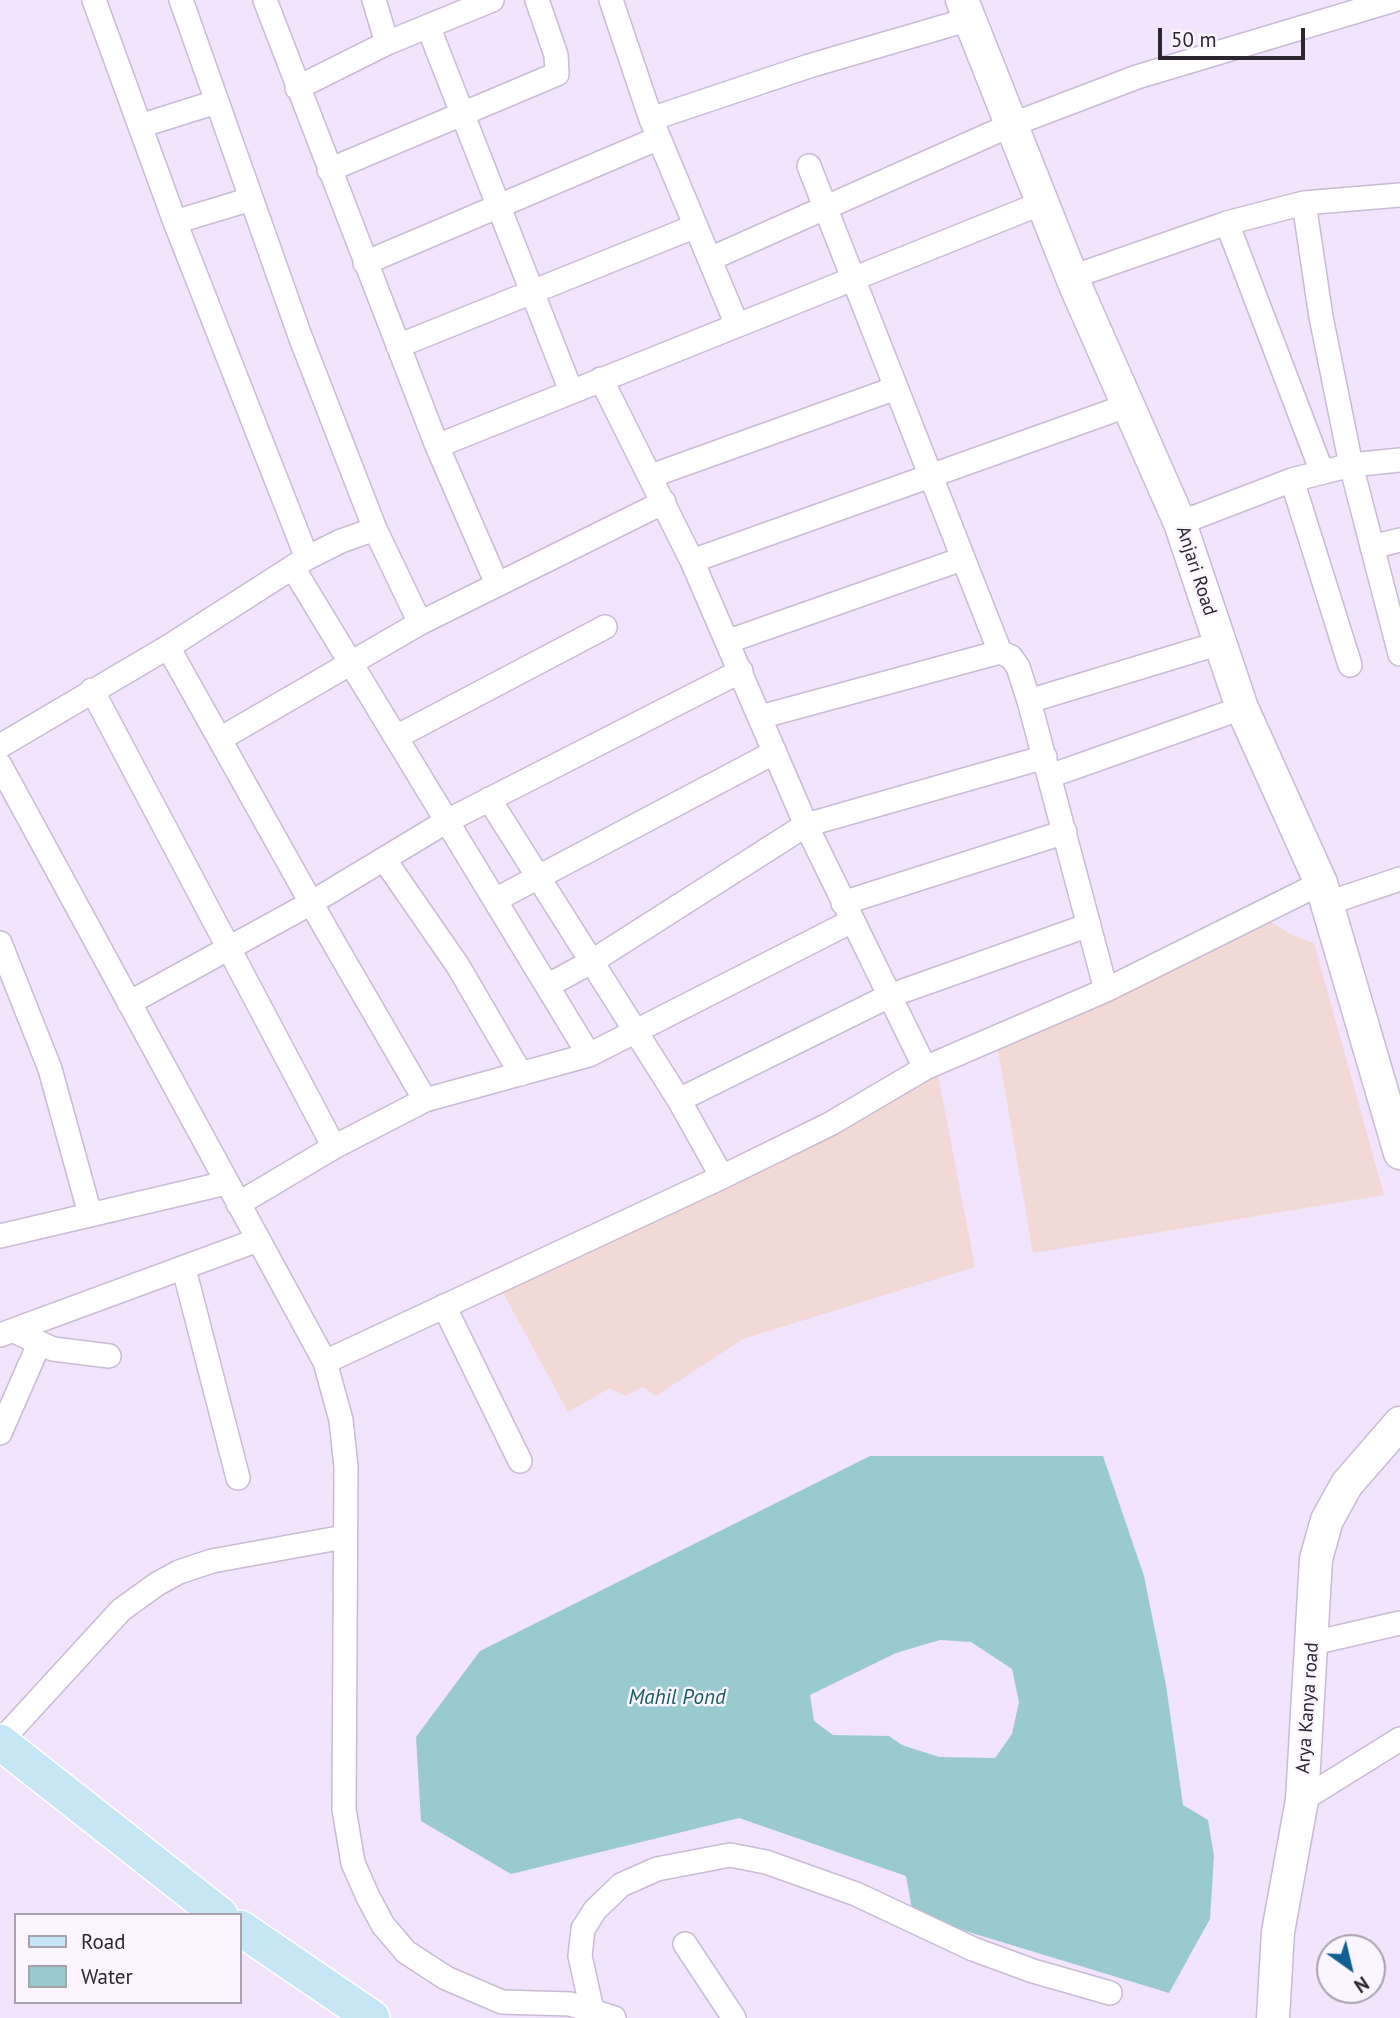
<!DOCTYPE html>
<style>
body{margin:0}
#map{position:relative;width:1400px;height:2018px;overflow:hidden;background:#f1e4fc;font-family:"PT Sans",sans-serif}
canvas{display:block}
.legend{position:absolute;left:14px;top:1913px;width:228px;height:91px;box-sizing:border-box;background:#faf5fe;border:2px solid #a7a2ab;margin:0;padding:9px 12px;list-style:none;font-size:21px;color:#2b262f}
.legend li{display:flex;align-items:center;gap:14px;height:35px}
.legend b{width:35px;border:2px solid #a7a2ab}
.north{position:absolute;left:1316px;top:1934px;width:70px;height:70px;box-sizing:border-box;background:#faf5fe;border:2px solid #a7a2ab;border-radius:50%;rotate:146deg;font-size:19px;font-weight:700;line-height:28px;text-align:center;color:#2b262f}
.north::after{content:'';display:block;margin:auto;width:24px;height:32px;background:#116093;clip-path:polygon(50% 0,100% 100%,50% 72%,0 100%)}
.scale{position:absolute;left:1158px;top:28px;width:147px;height:32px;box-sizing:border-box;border:4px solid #2b262f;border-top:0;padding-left:9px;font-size:21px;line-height:24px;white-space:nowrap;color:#2b262f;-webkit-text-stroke:5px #faf5fe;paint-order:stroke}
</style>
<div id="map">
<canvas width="1400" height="2018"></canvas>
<ul class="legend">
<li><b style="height:9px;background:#c6e6f6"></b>Road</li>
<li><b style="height:19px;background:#98cacf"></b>Water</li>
</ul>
<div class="north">N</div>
<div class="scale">50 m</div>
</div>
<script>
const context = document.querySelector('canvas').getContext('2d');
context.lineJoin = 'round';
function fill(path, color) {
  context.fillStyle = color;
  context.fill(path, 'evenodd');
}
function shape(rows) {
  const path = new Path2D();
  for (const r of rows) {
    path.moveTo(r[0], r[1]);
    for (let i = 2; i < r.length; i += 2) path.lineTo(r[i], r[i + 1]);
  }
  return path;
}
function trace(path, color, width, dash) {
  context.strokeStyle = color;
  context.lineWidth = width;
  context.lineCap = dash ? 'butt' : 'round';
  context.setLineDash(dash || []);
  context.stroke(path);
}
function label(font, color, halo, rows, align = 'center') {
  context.font = font + ' "PT Sans",sans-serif';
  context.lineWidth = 5;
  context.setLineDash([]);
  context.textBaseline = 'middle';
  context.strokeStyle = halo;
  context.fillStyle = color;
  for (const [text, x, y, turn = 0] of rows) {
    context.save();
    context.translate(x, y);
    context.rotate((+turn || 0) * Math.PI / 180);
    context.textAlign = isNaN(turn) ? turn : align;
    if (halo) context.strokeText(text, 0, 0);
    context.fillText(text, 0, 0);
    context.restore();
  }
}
fill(shape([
 [1268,920,1292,935,1314,943,1384,1195,1033,1253,997,1045],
 [938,1075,975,1267,743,1339,656,1396,643,1387,625,1396,610,1388,568,1412,501,1289,829,1139]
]), '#f3d9d6');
fill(shape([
 [870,1456,1103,1456,1144,1576,1166,1685,1183,1805,1208,1820,1214,1856,1210,1919,1169,1993,913,1915,906,1876,739,1818,511,1874,421,1821,416,1737,480,1651],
 [940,1640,971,1642,1012,1669,1019,1702,1012,1734,995,1758,939,1757,902,1745,889,1736,833,1735,814,1721,810,1695,896,1653]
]), '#98cacf');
const street = shape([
 [94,0,175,222,307,558],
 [181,0,300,336,375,529,420,623],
 [265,0,437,446,497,584],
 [374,0,387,43],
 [611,0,651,119,737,325],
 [428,26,571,391],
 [297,88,387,43,492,0],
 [651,119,809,66,970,19],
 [140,126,216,102],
 [809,166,1000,652],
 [329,170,557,74,556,55,537,0],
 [1304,203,1321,317,1351,465,1400,654],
 [175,222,251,199],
 [1227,223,1322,472],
 [710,259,1011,125,1137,77,1394,0],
 [365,263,659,138],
 [1072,277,1227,223,1304,203,1400,195],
 [398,346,696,226],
 [601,379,692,561,806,825,925,1068],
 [437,446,1042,203],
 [651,476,896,388],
 [1292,480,1350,665],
 [1180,523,1292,480,1351,465,1400,460],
 [1372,547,1400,540],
 [692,561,1129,405],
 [293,568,589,1055],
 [729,641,962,559],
 [168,647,327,931,425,1100],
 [92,690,334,1147],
 [1029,701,1220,643],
 [760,717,1000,652,1011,657,1018,667,1029,701,1106,990],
 [398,736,605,627],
 [220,739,420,623,664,502],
 [0,746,168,647,307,558,341,541,375,529],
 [0,765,325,1362,341,1420,346,1467,344,1809,353,1863,368,1897,383,1925,406,1952,446,1978,502,2002,570,2004,614,2018],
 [1050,776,1242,708],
 [489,799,679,1100,722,1177],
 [384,859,458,966,521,1074],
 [495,900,775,752],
 [843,903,1065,832],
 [1328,903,1400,879],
 [0,943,50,1069,90,1214],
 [547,986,591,962,806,825,1045,757],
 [129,1003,311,903,447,821,741,671],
 [679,1100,889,996,1089,925],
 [238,1204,334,1147,425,1100,589,1055,852,921],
 [0,1236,226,1183],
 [184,1269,238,1478],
 [444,1306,520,1461],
 [14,1331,53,1349,109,1356],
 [0,1335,258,1240],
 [325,1362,722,1177,830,1124,925,1068,1106,990,1321,883],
 [0,1433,39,1344],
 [1313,1643,1400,1623],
 [0,1742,121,1610,157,1584,179,1572,212,1561,344,1537],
 [1302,1800,1400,1739],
 [685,1944,734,2018],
 [592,2010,580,1956,583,1929,595,1910,621,1885,657,1869,730,1855,766,1862,856,1894,973,1949,1033,1971,1110,1993]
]);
const secondary = shape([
 [962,0,1075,285,1180,523,1242,708,1321,883,1400,1153],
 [1273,2018,1278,1932,1302,1800,1316,1559,1327,1520,1347,1484,1400,1423]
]);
const primary = shape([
 [0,1742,220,1915],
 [240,1928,372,2018]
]);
trace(street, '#c8bbd3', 26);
trace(secondary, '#c8bbd3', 35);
trace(primary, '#fff', 38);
trace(street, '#fff', 23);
trace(secondary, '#fff', 32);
trace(primary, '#c6e6f6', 35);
label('19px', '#2b262f', '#faf5fe', [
 ["Anjari Road",1196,571,72],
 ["Arya Kanya road",1308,1708,-86]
]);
label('italic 21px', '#165b61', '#faf5fe', [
 ["Mahil Pond",677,1698]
]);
</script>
